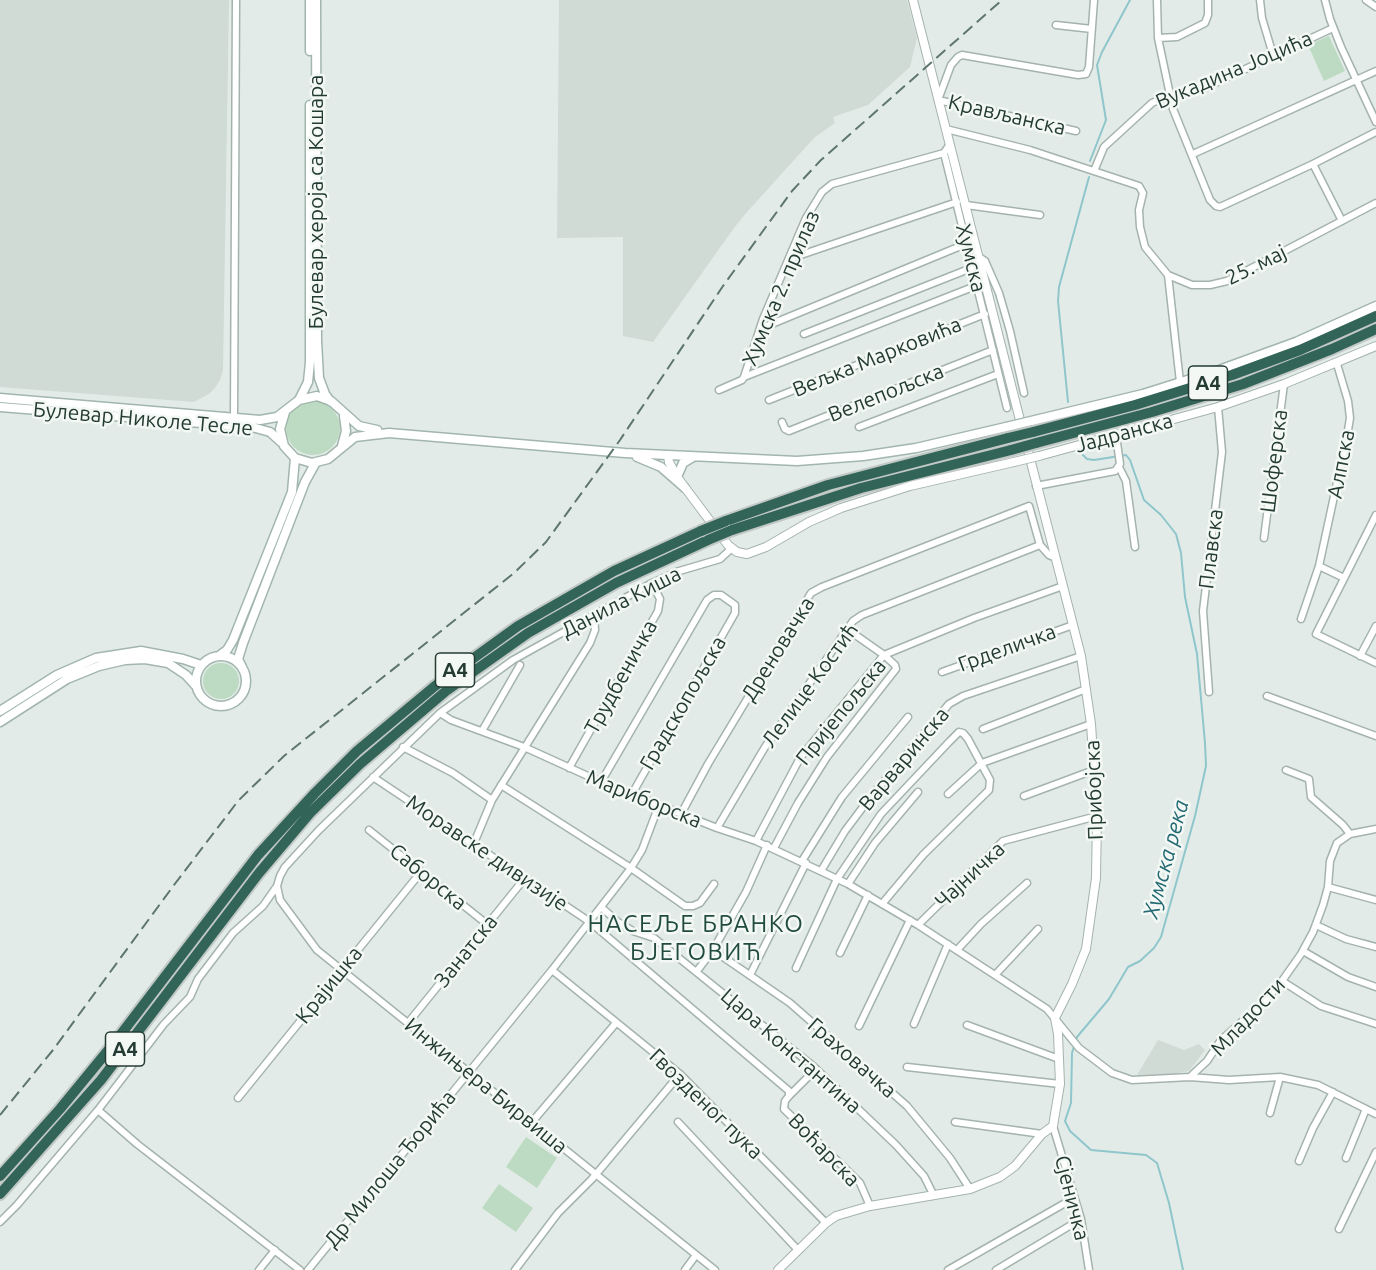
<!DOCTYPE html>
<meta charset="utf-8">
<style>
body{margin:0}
canvas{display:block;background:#e2ebe7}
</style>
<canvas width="1376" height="1270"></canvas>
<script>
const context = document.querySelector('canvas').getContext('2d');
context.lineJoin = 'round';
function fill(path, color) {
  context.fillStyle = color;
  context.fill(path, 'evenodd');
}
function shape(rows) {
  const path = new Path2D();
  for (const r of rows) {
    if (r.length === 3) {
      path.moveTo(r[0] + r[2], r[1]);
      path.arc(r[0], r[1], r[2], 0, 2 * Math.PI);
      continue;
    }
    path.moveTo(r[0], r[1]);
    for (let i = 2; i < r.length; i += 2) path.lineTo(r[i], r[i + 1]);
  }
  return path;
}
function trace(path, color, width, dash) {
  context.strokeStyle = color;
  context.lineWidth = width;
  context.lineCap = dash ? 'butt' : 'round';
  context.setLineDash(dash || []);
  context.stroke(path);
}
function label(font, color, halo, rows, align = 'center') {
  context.font = font + ' Ubuntu,sans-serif';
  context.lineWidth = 5;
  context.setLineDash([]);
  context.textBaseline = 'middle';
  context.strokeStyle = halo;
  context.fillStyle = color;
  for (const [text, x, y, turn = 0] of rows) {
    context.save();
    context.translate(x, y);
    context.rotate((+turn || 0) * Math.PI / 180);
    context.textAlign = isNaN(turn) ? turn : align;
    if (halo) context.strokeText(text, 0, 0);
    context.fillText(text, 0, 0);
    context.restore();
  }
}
fill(shape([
 [0,0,229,0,223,370,220,380,215,388,209,394,194,402,0,387],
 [559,0,907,0,917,38,910,67,868,105,833,117,835,123,815,137,747,212,734,228,653,342,623,336,623,237,557,238],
 [1158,1040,1184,1050,1199,1044,1205,1050,1189,1071,1173,1074,1137,1075]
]), '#d1dbd6');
fill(shape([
 [1329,36,1345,71,1324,81,1308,45],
 [313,428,27],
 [221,681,18],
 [526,1137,557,1158,537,1188,506,1167],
 [499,1184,533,1208,516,1232,482,1208]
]), '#bddbc3');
trace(shape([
 [1090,161,1106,120,1097,65,1102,52,1130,0],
 [1068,402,1058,301,1059,287,1089,177],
 [1081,453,1087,459,1094,460,1126,455,1130,460,1144,500,1161,515,1176,534,1181,553,1185,597,1197,654,1205,743,1206,766,1195,816,1161,937,1154,948,1140,961,1128,967,1109,999,1077,1037,1072,1053,1071,1103,1065,1121,1070,1131,1091,1150,1146,1155,1157,1163,1169,1203,1183,1270]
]), '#8fc6cc', 2);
const minor = shape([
 [1157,0,1158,38,1173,109,1210,200,1216,206,1220,207,1313,164,1376,132],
 [1260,0,1262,18,1273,55],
 [1325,0,1330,19,1341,47,1376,122],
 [1366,0,1376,7],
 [1056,25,1092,29],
 [1158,38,1177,37,1205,23,1208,15,1208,0],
 [946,129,1030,150,1139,186,1143,193,1139,210,1140,227,1145,247,1168,275,1192,285,1210,285,1227,281,1376,203],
 [1076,131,938,100,951,65,958,57,962,55,1078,75,1086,74,1089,67,1094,0],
 [950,144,944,153,1007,408],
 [1193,154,1376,71],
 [1313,164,1342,221],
 [1094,171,1104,147,1152,103,1170,95,1207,87,1333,28],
 [966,205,1040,215],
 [979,257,985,261,999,293,1010,331,1024,393],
 [789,259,957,202],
 [1168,275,1180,382],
 [762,328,968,243],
 [804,334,974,267],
 [744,377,978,285],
 [719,390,742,380,744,377,763,319,806,218,822,192,832,184,944,153],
 [769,400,985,314],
 [234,418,236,0],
 [782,422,785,429,789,431,993,350],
 [859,427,998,374],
 [1119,467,1126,481,1135,547],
 [1036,486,1115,471,1120,464,1116,436],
 [1376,515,1316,634,1376,663],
 [1264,538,1284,384],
 [1319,566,1344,578],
 [1301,619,1319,566,1347,436,1350,418,1348,401,1337,364],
 [1360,656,1376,626],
 [942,672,1073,625],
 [1209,692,1203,611,1222,452,1218,407],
 [1267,696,1376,736],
 [440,713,451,720,524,747,601,782,717,828,756,841,848,884,918,925,1047,1009,1079,1048,1112,1073,1132,1080,1190,1077,1207,1061,1221,1040,1264,1002,1282,981,1301,954,1313,932,1323,905,1328,887,1330,861,1337,843,1350,834,1376,829],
 [983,729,1086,689],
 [482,731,520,665],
 [403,747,453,773,492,800],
 [569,768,658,611,660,599,652,583],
 [1286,770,1309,779,1311,797,1343,825,1350,834],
 [373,777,590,922,789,1091,789,1096],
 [601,782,707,600,714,595,721,595,735,605,735,613,632,794],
 [501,785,631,868,685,906,693,906,700,903,714,884],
 [948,794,982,763,1091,724],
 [1024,796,1094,770],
 [681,814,708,764,811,593,822,587,1029,506,1040,545,1049,555,1056,558],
 [717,828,765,747,853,621,862,615,1040,545],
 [369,830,488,925],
 [756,841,800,758,884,655,974,618,1063,586],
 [474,843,492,800,590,643,595,630,594,614],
 [774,848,798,803,827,757,896,669,895,665,884,655,847,629],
 [802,861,842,797,908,717],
 [821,871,845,831,869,799,949,704,963,696,1081,656],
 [848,884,875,843,918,792],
 [277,886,280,900,317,950,715,1270],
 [1328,887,1376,900],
 [601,907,618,922,633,931,654,938,813,1066,896,1145,924,1176,933,1194],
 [918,925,1003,841,1097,816],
 [1316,925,1346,939,1376,947],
 [713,950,790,1003,907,1106,950,1158,970,1189],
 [957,950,981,924,1027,883],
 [1303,951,1348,977,1376,987],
 [840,953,868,895],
 [796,968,837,879,881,814,949,742,959,732,963,733,968,739,990,780,989,790,923,855,882,904],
 [552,970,680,1074,826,1223],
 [697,971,713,950,746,892,767,845],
 [750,975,806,863],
 [995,975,1038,929],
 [1282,981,1321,1006,1376,1024],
 [408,1023,525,878],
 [914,1024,948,944],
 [967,1025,1059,1059],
 [859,1026,910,920],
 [907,1067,1060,1084],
 [816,1069,789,1096,785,1101,784,1109,860,1183,870,1206],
 [1190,1077,1229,1080,1280,1077,1318,1085,1376,1114],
 [238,1098,421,872],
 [98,1110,137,1144,300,1270],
 [1270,1113,1280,1077],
 [532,1122,616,1023],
 [678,1122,798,1250],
 [955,1122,1042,1134],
 [1053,1126,1081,1219,1089,1270],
 [1346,1158,1366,1109],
 [1299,1161,1313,1128,1333,1092],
 [0,1222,17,1205,98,1110,164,1024,190,997,198,979,233,933,263,906,277,886,280,876,285,867,319,830,440,713,513,660,652,583,676,572,720,559,732,548],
 [1339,1229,1376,1152],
 [259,1270,275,1250],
 [308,1270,552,970,631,868,642,850,659,805],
 [515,1270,558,1213,592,1179,680,1074],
 [685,1270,696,1255],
 [948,1270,1074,1198],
 [996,1270,1081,1219]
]);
const tertiary = shape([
 [913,0,1022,428],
 [668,456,669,462,677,477,728,545,737,552,747,554,766,547,809,522,841,508,910,486,1014,462],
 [1039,456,1218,407,1284,384,1376,346],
 [778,1270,826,1223,836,1216,870,1206,970,1189,1000,1177,1015,1166,1042,1134,1053,1126,1060,1084,1058,1034,1055,1018,1072,984,1086,949,1096,878,1097,816,1091,724,1081,656,1026,443]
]);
const secondary = shape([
 [310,0,310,51],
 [316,0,317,341,319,378,325,394,330,401],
 [0,398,260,420,277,417,299,400,317,396,331,401,359,426,377,430],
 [299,400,308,382,310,362,310,105],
 [0,407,252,427,270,432,281,442],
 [285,412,280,429,284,446,295,458,312,463,328,459,355,437,389,433,625,453,797,461,863,456,916,448,1006,427],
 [1031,421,1143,394,1219,370,1296,342,1376,306],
 [342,446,346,431,344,416],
 [637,457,661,467,685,488],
 [677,477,683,463,693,457],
 [221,681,25],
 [219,656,227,650,233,640,292,492,295,458],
 [242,667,238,659,243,643,305,482,316,462],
 [0,711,57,675,96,658,141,651,183,659,201,665],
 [0,722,67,679,99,666,125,660,145,659,168,663,186,675,196,686]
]);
const motorway = shape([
 [1033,432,1135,405,1232,375,1300,350,1376,316],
 [1036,443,1152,412,1243,384,1332,349,1376,329],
 [726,521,828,485,1008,438],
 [732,530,861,488,1011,450],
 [0,1176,60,1109,115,1042,258,855,315,793,357,751,435,686,518,626,614,571,701,531],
 [0,1194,101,1080,259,873,310,813,360,764,446,691,528,633,616,583,708,540]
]);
trace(minor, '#a5b3ad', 9);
trace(tertiary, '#a5b3ad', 10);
trace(secondary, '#a2b6ae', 11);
trace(motorway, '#c2c8c6', 14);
trace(minor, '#fff', 6);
trace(tertiary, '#fff', 8);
trace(secondary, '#fff', 8);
trace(motorway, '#326557', 10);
trace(shape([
 [0,1115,53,1050,174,885,238,801,284,756,514,573,546,542,620,440,723,286,792,191,821,160,1002,0]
]), '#5e766e', 2, [12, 6]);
const tertiaryBridge = shape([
 [1014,462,1039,456]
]);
const secondaryBridge = shape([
 [1006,427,1031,421]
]);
const motorwayBridge = shape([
 [1008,438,1033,432],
 [1011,450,1036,443],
 [701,531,726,521],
 [708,540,732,530]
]);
trace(tertiaryBridge, '#a5b3ad', 10, []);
trace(secondaryBridge, '#a2b6ae', 11, []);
trace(motorwayBridge, '#c2c8c6', 14, []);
trace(tertiaryBridge, '#fff', 8);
trace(secondaryBridge, '#fff', 8);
trace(motorwayBridge, '#326557', 10);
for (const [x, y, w] of [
 [1208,383,39],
 [455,670,39],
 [125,1049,39]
]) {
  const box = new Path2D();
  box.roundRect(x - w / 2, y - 17, w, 34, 4.5);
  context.fillStyle = '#f3f8f5';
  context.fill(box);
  trace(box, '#243b33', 1.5);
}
label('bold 20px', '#243b33', null, [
 ["A4",1208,383],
 ["A4",455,670],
 ["A4",125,1049]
]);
label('21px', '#243b33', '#f3f8f5', [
 ["Вукадина Јоцића",1234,70,-23],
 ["Крављанска",1007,115,13],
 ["Булевар хероја са Кошара",316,202,-90],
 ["Хумска",971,258,76],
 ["25. мај",1256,265,-26],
 ["Хумска 2. прилаз",781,288,-67],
 ["Вељка Марковића",877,357,-22],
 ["Велепољска",886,393,-22],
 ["Булевар Николе Тесле",143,419,5],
 ["Јадранска",1124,433,-15],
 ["Шоферска",1274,461,-83],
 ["Алпска",1341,464,-79],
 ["Плавска",1211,549,-83],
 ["Данила Киша",621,602,-27],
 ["Грделичка",1007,648,-20],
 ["Дреновачка",778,649,-58],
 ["Трудбеничка",621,677,-61],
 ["Лелице Костић",810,685,-54],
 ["Градскопољска",683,703,-60],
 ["Пријепољска",841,712,-51],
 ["Варваринска",904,759,-50],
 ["Прибојска",1094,790,-92],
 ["Мариборска",644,799,22],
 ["Моравске дивизије",487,853,34],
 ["Чајничка",970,875,-43],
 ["Саборска",428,877,39],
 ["Занатска",466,951,-51],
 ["Крајишка",329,985,-51],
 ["Младости",1248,1017,-47],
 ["Цара Константина",791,1051,41],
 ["Граховачка",852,1058,41],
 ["Инжињера Бирвиша",486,1086,39],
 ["Гвозденог пука",706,1104,44],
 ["Воћарска",824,1150,46],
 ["Др Милоша Ђорића",390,1169,-51],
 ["Сјеничка",1072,1198,76]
]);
label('italic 22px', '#226972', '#f3f8f5', [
 ["Хумска река",1166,859,-75]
]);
context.letterSpacing = '1.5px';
label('24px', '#214b3f', '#f3f8f5', [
 ["НАСЕЉЕ БРАНКО",696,924],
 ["БЈЕГОВИЋ",696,952]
]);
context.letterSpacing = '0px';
</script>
